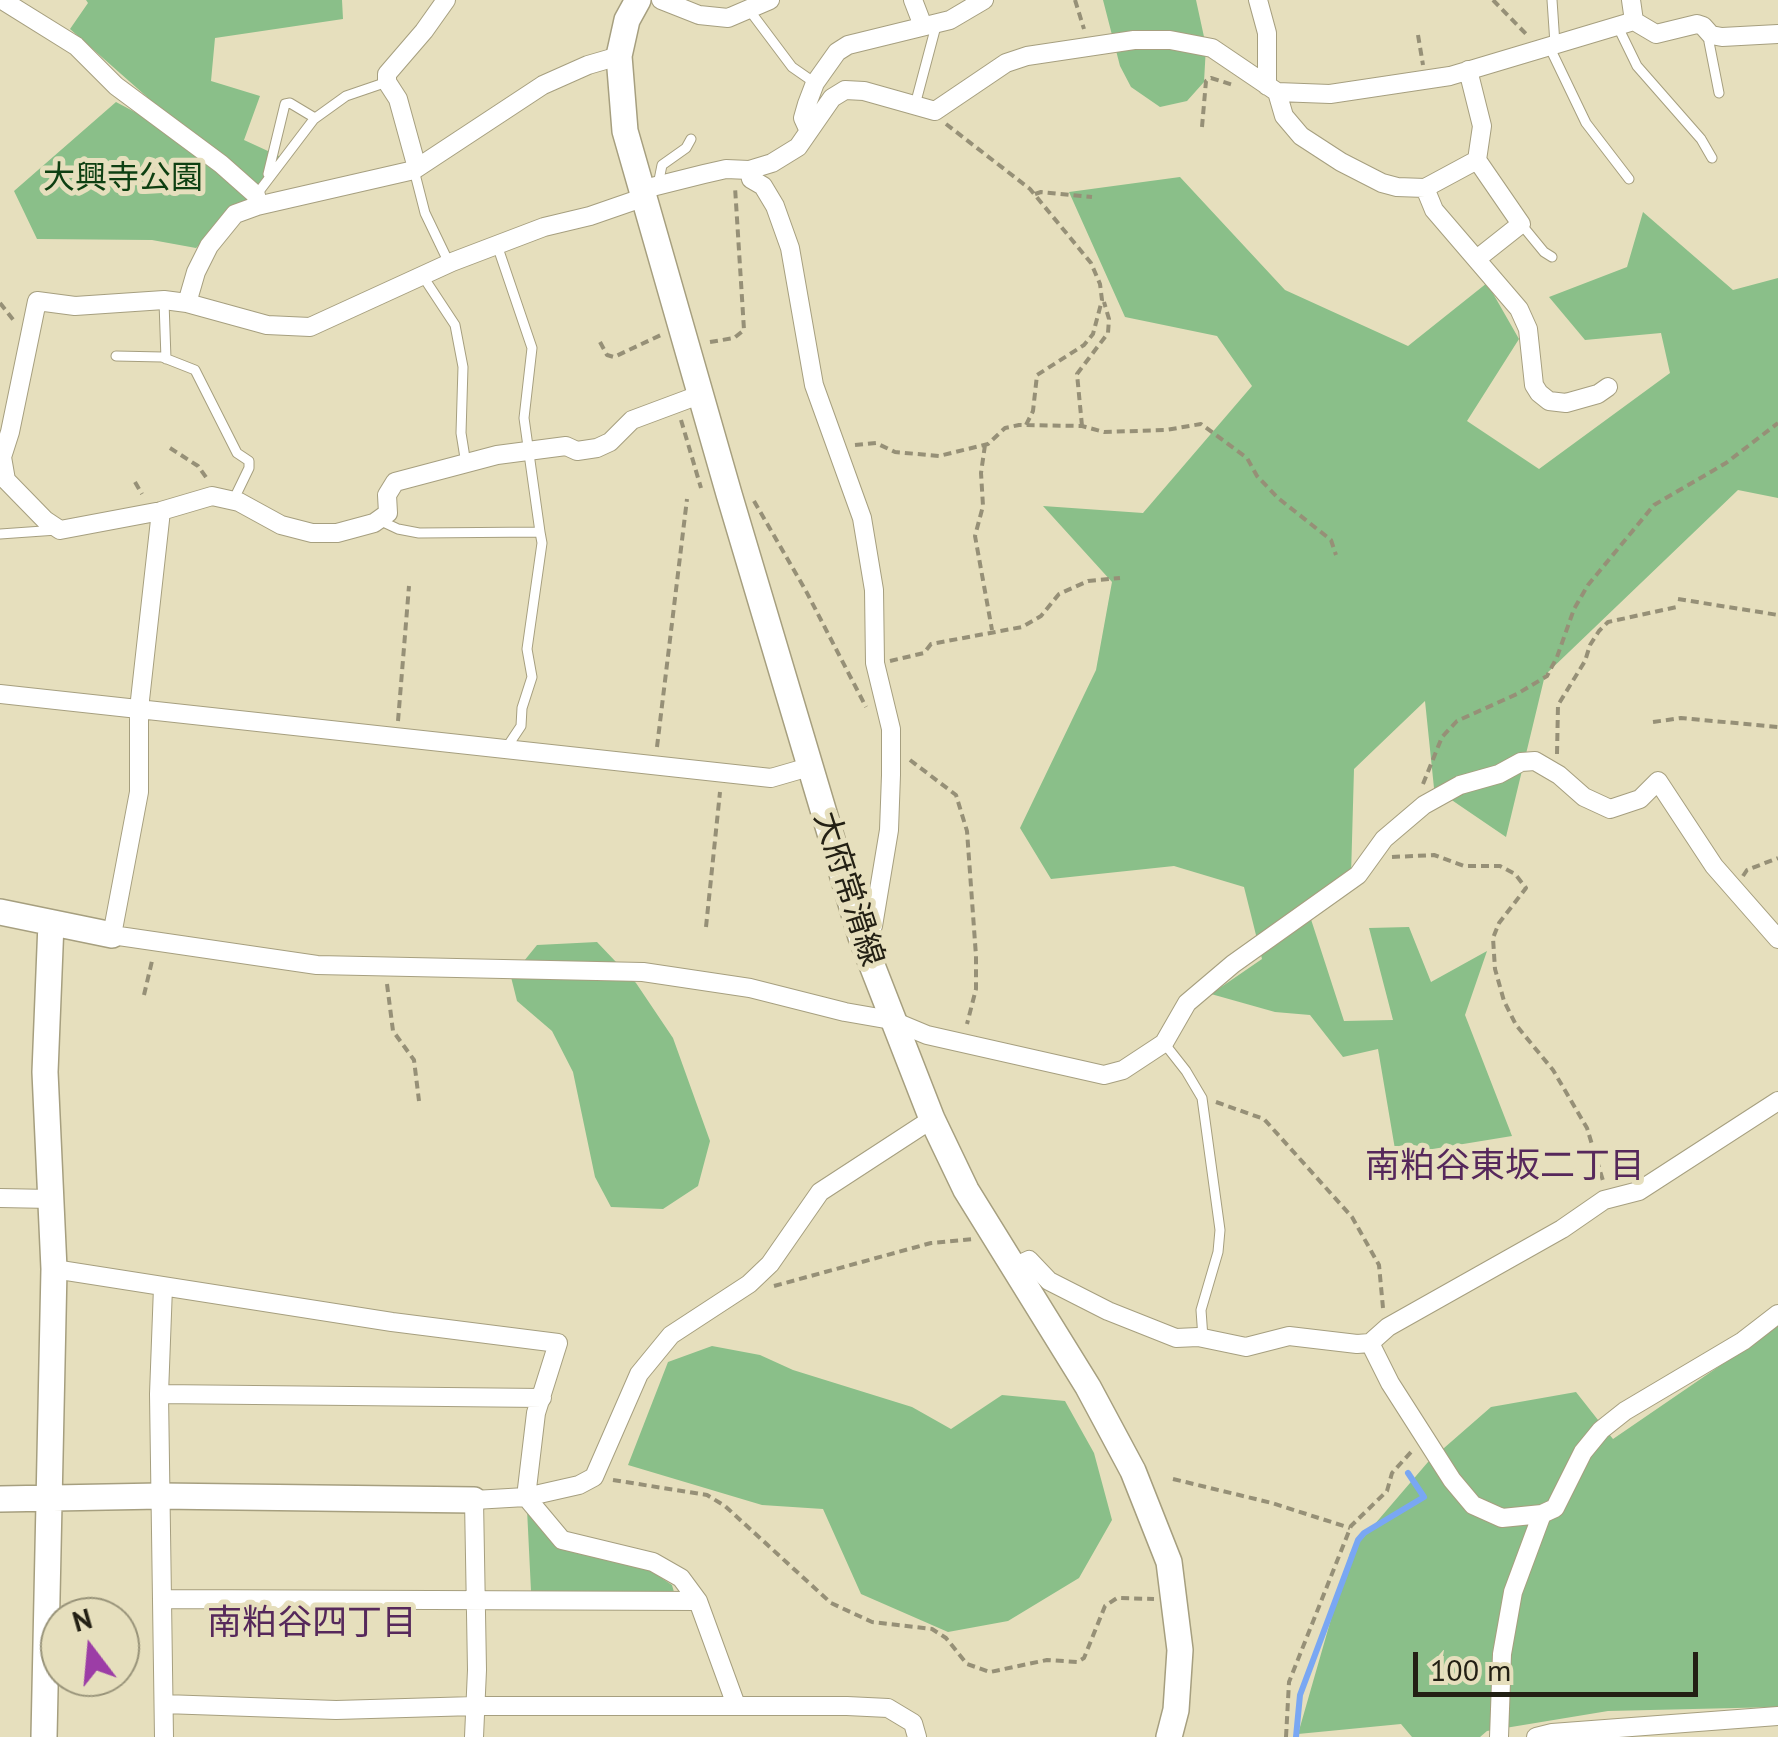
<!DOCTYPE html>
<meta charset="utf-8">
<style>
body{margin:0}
#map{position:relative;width:1778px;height:1737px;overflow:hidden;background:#e6dfbd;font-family:"PT Sans",sans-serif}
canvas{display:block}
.north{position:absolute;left:40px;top:1597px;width:100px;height:100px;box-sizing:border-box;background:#e6dfbd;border:2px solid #989379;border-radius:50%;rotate:344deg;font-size:28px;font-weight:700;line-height:40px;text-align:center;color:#232014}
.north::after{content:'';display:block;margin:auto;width:35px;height:45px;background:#9c3da6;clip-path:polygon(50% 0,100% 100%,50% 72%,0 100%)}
.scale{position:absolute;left:1413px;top:1652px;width:285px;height:45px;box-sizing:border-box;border:5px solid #232014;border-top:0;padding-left:12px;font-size:30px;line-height:35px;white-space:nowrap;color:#232014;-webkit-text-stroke:8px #e6dfbd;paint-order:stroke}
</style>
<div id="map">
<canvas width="1778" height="1737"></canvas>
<div class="north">N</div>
<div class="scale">100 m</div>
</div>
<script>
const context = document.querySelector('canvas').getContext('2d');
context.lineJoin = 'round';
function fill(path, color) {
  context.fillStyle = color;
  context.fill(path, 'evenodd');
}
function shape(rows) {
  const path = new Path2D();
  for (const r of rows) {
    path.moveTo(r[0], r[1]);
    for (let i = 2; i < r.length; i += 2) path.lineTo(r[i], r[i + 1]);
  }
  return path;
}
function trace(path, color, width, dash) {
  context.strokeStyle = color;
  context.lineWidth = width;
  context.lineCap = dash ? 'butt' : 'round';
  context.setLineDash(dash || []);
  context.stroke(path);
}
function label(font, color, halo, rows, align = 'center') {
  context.font = font + ' "PT Sans","Noto Sans JP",sans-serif';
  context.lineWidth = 10;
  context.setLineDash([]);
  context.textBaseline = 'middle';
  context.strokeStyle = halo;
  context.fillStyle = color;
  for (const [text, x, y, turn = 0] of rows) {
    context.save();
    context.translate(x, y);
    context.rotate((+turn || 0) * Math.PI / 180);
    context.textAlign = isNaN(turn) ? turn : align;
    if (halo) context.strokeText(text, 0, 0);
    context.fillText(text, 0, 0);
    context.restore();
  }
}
fill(shape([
 [86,0,342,0,343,19,215,38,211,81,260,96,244,140,281,157,252,195,196,248,152,240,37,239,14,191,116,102,148,119,207,165,214,156,70,29,88,3],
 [1103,0,1196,0,1206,46,1204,82,1187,101,1160,107,1131,87,1120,66],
 [1180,177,1285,290,1408,346,1487,283,1519,339,1467,421,1539,469,1670,373,1661,333,1585,340,1549,297,1627,267,1643,212,1733,290,1778,278,1778,498,1738,490,1545,675,1506,837,1434,788,1425,701,1354,769,1351,876,1306,904,1344,1021,1393,1020,1369,928,1409,927,1431,982,1487,951,1465,1015,1512,1136,1396,1155,1378,1049,1343,1057,1310,1015,1275,1012,1211,994,1262,959,1244,887,1174,866,1051,879,1020,828,1096,670,1112,582,1043,506,1143,513,1252,386,1217,336,1125,317,1069,192],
 [597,942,636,983,673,1038,710,1141,698,1186,663,1209,611,1207,595,1177,573,1072,552,1031,517,1001,511,977,537,945],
 [1778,1326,1778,1707,1608,1711,1487,1731,1480,1737,1412,1737,1401,1724,1298,1734,1350,1553,1428,1462,1491,1407,1576,1392,1613,1439],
 [712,1346,760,1355,793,1370,912,1407,951,1429,1002,1395,1065,1401,1094,1453,1112,1520,1079,1578,1008,1621,948,1632,861,1594,823,1509,762,1505,628,1465,668,1362],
 [527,1509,538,1523,648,1569,672,1585,674,1592,531,1591]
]), '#8abf89');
trace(shape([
 [1296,1737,1300,1695,1358,1540,1364,1533,1424,1497,1408,1473]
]), '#79a7f3', 6);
const lane = shape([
 [1552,0,1555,44],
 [750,11,792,67,815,83],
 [1618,27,1637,66,1701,139,1712,158],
 [1711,35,1709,42,1719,93],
 [1549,46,1586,123,1629,179],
 [915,105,936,26],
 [414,170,425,213,449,263],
 [268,174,285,104,290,103,315,118],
 [658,185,662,165,686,148,691,139],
 [257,194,314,119,346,96,387,82],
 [1521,224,1544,252,1552,257],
 [497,245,532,348,524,418,540,532],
 [422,275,455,325,463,367,461,433,466,464],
 [164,302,166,359],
 [116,356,162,357,195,370,237,453,249,461,249,468,233,501],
 [381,521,398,529,419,533,540,532,542,543,527,649,532,677,522,708,521,726,507,747],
 [0,534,57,530],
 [1164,1043,1186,1071,1202,1098,1220,1230,1218,1252,1201,1310,1203,1338]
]);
const street = shape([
 [2,0,76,46,116,86,221,164,256,195,257,206],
 [661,0,699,15,728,18,770,0],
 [913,0,923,26],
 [1258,0,1267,33,1267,86],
 [1634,21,1656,34,1697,24,1703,26,1711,35,1722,37,1778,34],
 [1468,70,1482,126,1477,160],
 [1277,92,1284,116,1301,136,1341,162,1382,183,1397,187,1425,188,1434,210,1519,309,1528,329,1534,385,1539,393,1549,401,1566,403,1598,394,1608,387],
 [808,129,803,118,807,104,815,83,837,52,848,45,950,20,984,0],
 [417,168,398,99,387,82,387,74,424,31,446,0],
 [749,170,751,179,763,186,775,206,790,248,814,385,862,518,874,590,875,663,891,729,891,775,889,830,873,926,861,937],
 [1425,188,1477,160,1521,224,1478,258],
 [640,190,704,174,726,169,749,170,772,163,798,147,832,98,845,90,864,91,935,111,1006,63,1027,56,1134,40,1170,40,1212,48,1277,92,1330,94,1450,76,1634,21,1631,0],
 [642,198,590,216,544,227,452,262,310,327,267,325,187,303,164,300,75,306,37,301,10,432,2,457,6,480,45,520,60,530,161,511,212,496,239,502,281,525,312,533,337,533,374,523,388,513,387,495,395,482,497,455,566,446,577,451,597,448,610,442,632,420,699,395],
 [187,303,196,272,209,246,235,214,257,206,414,170,543,85,588,65,619,56],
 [161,511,139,709,139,792,112,935,317,965,643,972,750,988,845,1012,891,1020,927,1035,1104,1075,1123,1070,1164,1043,1187,1003,1233,964,1358,875,1384,839,1424,805,1460,785,1499,774,1521,762,1535,761,1559,775,1584,797,1610,809,1640,799,1658,781,1714,866,1778,939],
 [0,694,771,778,809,767],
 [0,1198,51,1199],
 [1014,1267,1029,1260,1049,1281,1108,1311,1176,1338,1198,1337,1246,1347,1289,1336,1357,1344,1370,1343,1388,1327,1562,1229,1604,1200,1639,1191,1778,1101],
 [54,1269,392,1322,558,1343,536,1413,526,1497,562,1540,653,1562,681,1578,698,1601,736,1705],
 [163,1287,159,1394,164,1737],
 [1370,1343,1390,1383,1452,1480,1473,1505,1502,1518,1542,1514,1555,1508,1583,1452,1601,1430,1625,1411,1743,1341,1778,1314],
 [159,1394,542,1398],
 [164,1599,698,1601],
 [164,1704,336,1710,475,1706,847,1706,888,1708,913,1723,917,1737],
 [474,1737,477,1670,474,1500,526,1497,579,1485,594,1477,639,1374,671,1335,749,1284,770,1264,820,1192,932,1119],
 [1499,1737,1502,1654,1513,1592,1542,1514],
 [1536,1737,1552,1733,1778,1716]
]);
const secondary = shape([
 [638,0,627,20,619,56,625,131,729,494,861,937,932,1119,966,1190,1088,1387,1133,1471,1169,1562,1180,1650,1176,1710,1169,1737],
 [0,912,112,935],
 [0,1499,160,1496,474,1500],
 [44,1737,54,1269,45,1072,51,923]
]);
trace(lane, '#a69f7f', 11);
trace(street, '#a69f7f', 20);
trace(secondary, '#a69f7f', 28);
trace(shape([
 [1075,0,1084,29],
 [1493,0,1526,34],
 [1418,35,1423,65],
 [946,124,1030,189,1091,263,1100,284,1102,300,1093,334,1084,345,1037,375,1033,411,1026,425],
 [1202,127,1206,81,1211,78,1233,85],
 [1035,194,1041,192,1092,197],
 [0,303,15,322],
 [600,342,607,355,614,357,663,334],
 [710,342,734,338,744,330,735,187],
 [681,420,701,488],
 [1082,426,1077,374,1108,333,1109,319,1104,302],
 [855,445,876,443,895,452,939,456,988,444,1005,428,1019,425,1082,426,1104,432,1166,430,1201,424,1247,458,1257,476,1278,498,1331,540,1336,555],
 [985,445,981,473,983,506,975,536,992,630],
 [170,448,198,466,208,480],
 [135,482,142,494],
 [754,501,806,591,866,707],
 [1678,599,1778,615],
 [890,661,924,653,931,644,1022,627,1041,616,1059,594,1088,581,1120,578],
 [398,721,409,586],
 [1653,722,1681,718,1778,727],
 [657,747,687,499],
 [1557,754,1558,705,1585,661,1590,645,1599,631,1608,622,1677,607],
 [910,760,956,795,967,831,976,956,976,989,967,1024],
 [1423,784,1442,737,1457,721,1517,694,1547,676,1557,657,1574,609,1588,585,1654,505,1726,463,1778,423],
 [1392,857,1434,855,1464,866,1500,866,1515,874,1526,888,1499,923,1493,938,1495,969,1504,1001,1516,1025,1553,1070,1587,1128,1604,1184],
 [1743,876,1747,870,1778,858],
 [706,927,720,792],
 [387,984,393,1031,414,1060,419,1101],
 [144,995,152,961],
 [1216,1102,1264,1119,1352,1217,1379,1265,1383,1308],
 [774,1286,931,1243,974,1239],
 [1173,1479,1272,1503,1350,1528],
 [613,1480,707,1495,725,1506,831,1603,872,1622,932,1629,946,1638,967,1664,990,1672,1047,1660,1077,1662,1084,1658,1105,1606,1117,1598,1154,1599],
 [1286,1737,1289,1682,1351,1526,1387,1491,1392,1473,1411,1452]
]), '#969077', 4, [8, 5]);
trace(lane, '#fff', 9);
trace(street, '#fff', 18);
trace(secondary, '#fff', 25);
label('32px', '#0e4012', '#e6dfbd', [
 ["大興寺公園",123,179]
]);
label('32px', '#232014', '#e6dfbd', [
 ["大府常滑線",848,889,72]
]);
label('35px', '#56285b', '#e6dfbd', [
 ["南粕谷東坂二丁目",1505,1167],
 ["南粕谷四丁目",312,1624]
]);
</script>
